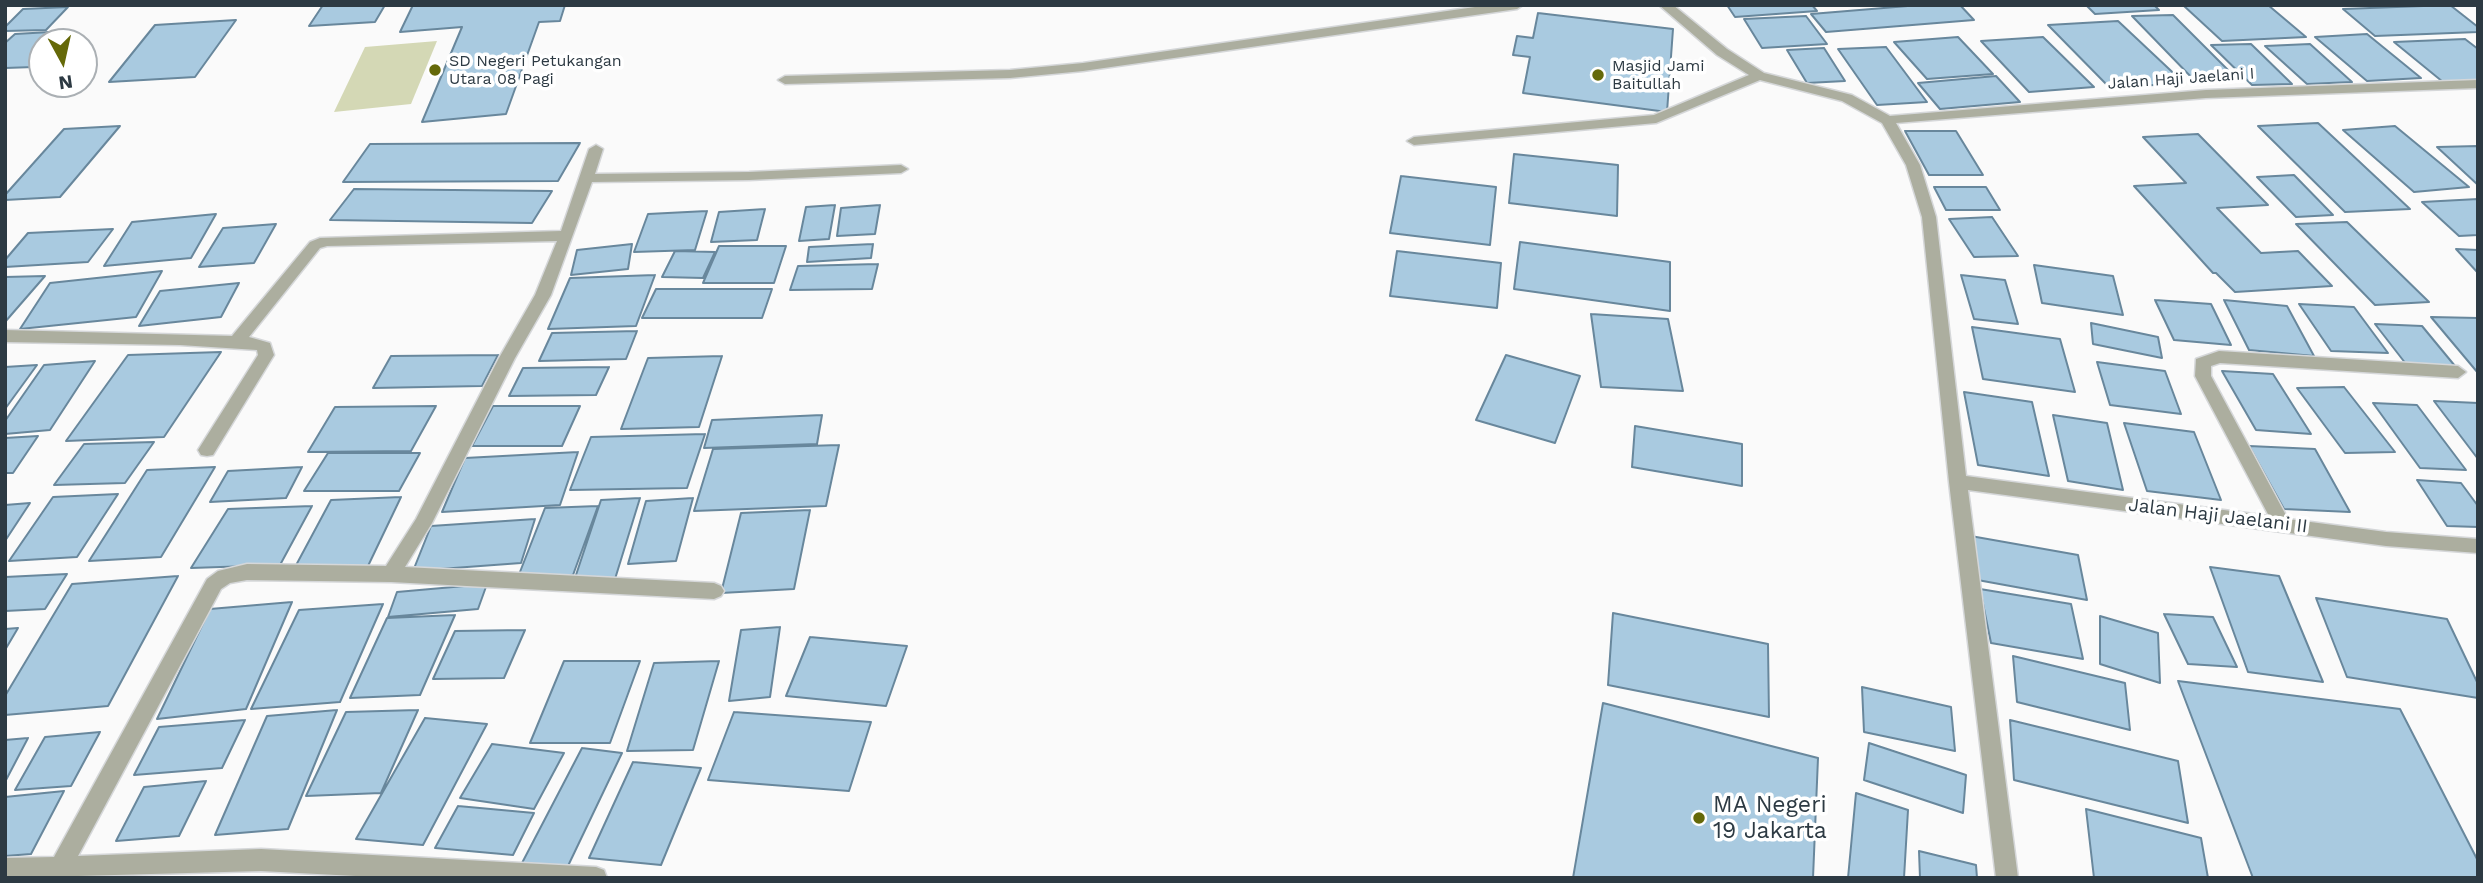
<!DOCTYPE html>
<style>
body{margin:0}
#map{position:relative;width:2483px;height:883px;overflow:hidden;background:#fafafa;font-family:"Work Sans",sans-serif}
canvas{display:block}
.frame{position:absolute;inset:0;border:7px solid #2d3a43;pointer-events:none}
.north{position:absolute;left:28px;top:28px;width:70px;height:70px;box-sizing:border-box;background:#fff;border:2px solid #abb0b4;border-radius:50%;rotate:172deg;font-size:19px;font-weight:700;line-height:28px;text-align:center;color:#2d3a43}
.north::after{content:'';display:block;margin:auto;width:24px;height:32px;background:#656909;clip-path:polygon(50% 0,100% 100%,50% 72%,0 100%)}
</style>
<div id="map">
<canvas width="2483" height="883"></canvas>
<div class="frame"></div>
<div class="north">N</div>
</div>
<script>
const context = document.querySelector('canvas').getContext('2d');
context.lineJoin = 'round';
function fill(path, color) {
  context.fillStyle = color;
  context.fill(path, 'evenodd');
}
function shape(rows) {
  const path = new Path2D();
  for (const r of rows) {
    path.moveTo(r[0], r[1]);
    for (let i = 2; i < r.length; i += 2) path.lineTo(r[i], r[i + 1]);
  }
  return path;
}
function trace(path, color, width, dash) {
  context.strokeStyle = color;
  context.lineWidth = width;
  context.lineCap = dash ? 'butt' : 'round';
  context.setLineDash(dash || []);
  context.stroke(path);
}
function label(font, color, halo, rows, align = 'center') {
  context.font = font + ' "Work Sans",sans-serif';
  context.lineWidth = 7;
  context.setLineDash([]);
  context.textBaseline = 'middle';
  context.strokeStyle = halo;
  context.fillStyle = color;
  for (const [text, x, y, turn = 0] of rows) {
    context.save();
    context.translate(x, y);
    context.rotate((+turn || 0) * Math.PI / 180);
    context.textAlign = isNaN(turn) ? turn : align;
    if (halo) context.strokeText(text, 0, 0);
    context.fillText(text, 0, 0);
    context.restore();
  }
}
fill(shape([
 [437,41,411,104,334,112,365,47]
]), '#d4d8b5');
const building = shape([
 [323,5,385,5,375,22,309,26,323,5],
 [413,5,565,5,560,21,539,22,506,114,422,122,462,27,400,32,413,5],
 [1727,5,1812,5,1817,11,1735,17,1727,5],
 [1920,5,1960,5,1974,20,1826,32,1811,14,1920,5],
 [2086,5,2154,5,2159,10,2095,14,2086,5],
 [2268,5,2306,37,2222,41,2184,6,2268,5],
 [2450,5,2478,27,2478,32,2375,36,2343,9,2450,5],
 [68,7,46,30,5,31,5,27,23,9,68,7],
 [1538,13,1673,29,1667,112,1523,93,1530,57,1513,55,1517,36,1533,38,1538,13],
 [2173,15,2239,81,2196,82,2132,16,2173,15],
 [1806,16,1827,44,1762,48,1744,19,1806,16],
 [236,20,195,77,109,82,155,25,236,20],
 [2118,21,2184,83,2110,88,2048,25,2118,21],
 [68,31,58,42,42,42,42,58,34,67,5,68,5,43,15,34,68,31],
 [2367,34,2421,78,2367,81,2315,37,2367,34],
 [1958,37,1993,74,1927,79,1894,42,1958,37],
 [2043,37,2094,87,2029,92,1981,41,2043,37],
 [2465,39,2478,49,2478,81,2443,82,2394,42,2465,39],
 [2251,44,2292,84,2252,85,2211,45,2251,44],
 [2310,44,2352,82,2307,84,2265,46,2310,44],
 [1886,47,1927,102,1877,105,1838,49,1886,47],
 [1824,48,1845,81,1807,83,1787,50,1824,48],
 [1996,76,2020,102,1940,109,1918,83,1996,76],
 [2318,123,2410,209,2345,212,2258,126,2318,123],
 [120,126,60,197,5,200,5,195,64,129,120,126],
 [2395,126,2469,187,2414,192,2343,130,2395,126],
 [1905,131,1956,131,1983,175,1929,175,1905,131],
 [2198,134,2268,205,2217,208,2261,253,2298,251,2332,286,2235,292,2216,273,2213,273,2134,186,2186,183,2143,137,2198,134],
 [580,143,558,181,343,182,370,144,580,143],
 [2478,146,2478,185,2437,147,2478,146],
 [1514,154,1618,165,1617,216,1509,203,1514,154],
 [2294,175,2333,215,2296,217,2257,177,2294,175],
 [1401,176,1496,187,1490,245,1390,233,1401,176],
 [1934,187,1986,187,2000,210,1946,210,1934,187],
 [354,189,552,191,532,223,330,220,354,189],
 [2478,199,2478,235,2459,236,2422,202,2478,199],
 [835,205,829,239,799,241,806,207,835,205],
 [880,205,875,234,837,236,841,208,880,205],
 [765,209,757,240,711,242,719,212,765,209],
 [707,211,695,250,634,252,648,214,707,211],
 [216,214,191,258,104,266,132,222,216,214],
 [1992,217,2018,256,1974,257,1949,219,1992,217],
 [2347,222,2429,302,2375,305,2296,224,2347,222],
 [276,224,254,263,199,267,223,228,276,224],
 [113,229,88,262,5,267,5,260,28,233,113,229],
 [1520,242,1670,262,1670,311,1514,289,1520,242],
 [632,244,628,269,571,275,577,250,632,244],
 [873,244,871,258,807,262,809,247,873,244],
 [719,246,786,246,774,283,703,283,719,246],
 [2456,249,2478,250,2478,273,2456,249],
 [675,251,715,252,703,278,662,277,675,251],
 [1397,251,1501,263,1497,308,1390,296,1397,251],
 [878,264,872,289,790,290,798,266,878,264],
 [2034,265,2113,276,2123,315,2042,303,2034,265],
 [162,271,136,317,20,329,50,283,162,271],
 [655,275,636,326,548,329,570,278,655,275],
 [1961,275,2005,280,2018,324,1974,319,1961,275],
 [45,276,5,322,5,277,45,276],
 [239,283,221,317,139,326,160,291,239,283],
 [656,289,772,289,762,318,642,318,656,289],
 [2155,300,2211,304,2231,345,2174,340,2155,300],
 [2224,300,2287,306,2314,356,2249,350,2224,300],
 [2299,304,2354,307,2388,353,2331,351,2299,304],
 [1591,314,1668,319,1683,391,1601,387,1591,314],
 [2431,317,2478,318,2478,373,2431,317],
 [2091,323,2158,337,2162,358,2093,344,2091,323],
 [2375,324,2422,326,2455,366,2406,364,2375,324],
 [1972,327,2060,339,2075,392,1983,379,1972,327],
 [637,331,626,359,539,361,552,333,637,331],
 [221,352,164,437,66,441,128,355,221,352],
 [498,355,482,386,373,388,391,356,498,355],
 [1506,355,1580,376,1555,443,1476,420,1506,355],
 [722,356,699,427,621,429,648,358,722,356],
 [95,361,50,430,5,434,5,421,44,365,95,361],
 [2097,362,2165,371,2181,414,2110,405,2097,362],
 [37,365,5,409,5,367,37,365],
 [609,367,596,395,509,396,523,368,609,367],
 [2222,371,2273,374,2311,434,2256,430,2222,371],
 [2344,387,2395,452,2345,453,2297,388,2344,387],
 [1964,392,2032,402,2049,476,1978,465,1964,392],
 [2434,401,2478,403,2478,459,2434,401],
 [2373,403,2417,405,2466,470,2420,468,2373,403],
 [436,406,411,451,308,452,335,407,436,406],
 [493,406,580,406,562,446,472,446,493,406],
 [822,415,817,444,704,448,712,420,822,415],
 [2053,415,2107,423,2123,490,2068,481,2053,415],
 [2124,423,2194,432,2221,500,2147,491,2124,423],
 [1635,426,1742,444,1742,486,1632,467,1635,426],
 [705,434,687,488,570,490,591,437,705,434],
 [38,436,13,473,5,473,5,438,38,436],
 [154,442,125,483,54,485,84,444,154,442],
 [839,445,826,506,694,511,713,449,839,445],
 [2249,446,2315,449,2350,512,2284,509,2249,446],
 [578,452,560,505,442,512,465,458,578,452],
 [328,453,420,453,399,491,304,491,328,453],
 [215,467,161,557,89,561,147,470,215,467],
 [302,467,286,498,210,502,228,471,302,467],
 [2417,480,2461,483,2478,506,2478,527,2447,526,2417,480],
 [118,494,77,557,9,561,53,497,118,494],
 [401,497,368,566,294,569,331,500,401,497],
 [640,498,615,579,574,581,601,500,640,498],
 [693,498,676,561,628,564,646,501,693,498],
 [30,503,5,541,5,505,30,503],
 [312,506,280,565,191,568,228,509,312,506],
 [598,506,573,575,518,577,545,508,598,506],
 [810,510,794,589,721,593,741,513,810,510],
 [535,519,521,563,413,571,431,526,535,519],
 [1965,535,2078,555,2087,600,1972,579,1965,535],
 [2210,567,2279,576,2323,682,2248,672,2210,567],
 [67,574,45,609,5,611,5,577,67,574],
 [178,576,108,706,5,715,5,696,72,584,178,576],
 [487,584,478,609,388,617,397,592,487,584],
 [1980,589,2071,604,2083,659,1991,643,1980,589],
 [2316,598,2447,619,2478,684,2478,698,2347,677,2316,598],
 [292,602,246,709,157,719,210,609,292,602],
 [383,604,340,702,251,709,299,610,383,604],
 [1613,613,1768,644,1769,717,1608,685,1613,613],
 [2164,614,2213,617,2237,667,2188,664,2164,614],
 [455,615,420,695,350,698,387,618,455,615],
 [2100,616,2158,633,2160,683,2100,664,2100,616],
 [780,627,770,697,729,701,741,630,780,627],
 [18,628,5,650,5,629,18,628],
 [525,630,504,678,433,679,455,631,525,630],
 [810,637,907,646,886,706,786,696,810,637],
 [2013,656,2125,683,2130,730,2017,702,2013,656],
 [564,661,640,661,610,743,530,743,564,661],
 [719,661,693,750,627,751,654,663,719,661],
 [2178,681,2400,709,2478,861,2478,878,2253,878,2178,681],
 [1862,687,1951,707,1955,751,1864,732,1862,687],
 [1603,703,1818,758,1813,878,1573,878,1603,703],
 [337,710,288,829,215,835,267,716,337,710],
 [418,710,381,793,306,796,346,712,418,710],
 [734,712,871,722,849,791,708,780,734,712],
 [425,718,487,724,423,845,356,839,425,718],
 [245,720,222,768,134,775,159,727,245,720],
 [2010,720,2178,761,2188,823,2014,780,2010,720],
 [100,732,71,786,15,790,45,737,100,732],
 [28,738,5,782,5,740,28,738],
 [1869,743,1966,775,1963,813,1864,780,1869,743],
 [492,744,564,753,534,809,460,798,492,744],
 [582,748,622,753,567,868,522,863,582,748],
 [633,762,701,768,661,865,589,858,633,762],
 [206,781,179,836,116,841,144,787,206,781],
 [64,791,31,854,5,856,5,797,64,791],
 [1856,793,1908,810,1904,878,1848,878,1856,793],
 [458,806,534,813,513,855,435,848,458,806],
 [2086,809,2201,838,2208,878,2094,878,2086,809],
 [1919,851,1976,865,1977,878,1920,878,1919,851]
]);
fill(building, '#a9cae0');
trace(building, '#68879c', 2);
const minor = shape([
 [1489,5,1523,5,1517,9,1083,71,1010,78,785,84,778,80,785,76,1010,70,1083,63,1489,5],
 [1659,5,1673,5,1727,49,1764,73,1852,95,1890,116,2206,90,2478,80,2478,88,2206,98,1896,123,1920,165,1936,217,1966,476,2269,516,2195,376,2196,359,2219,351,2458,366,2466,372,2458,378,2220,363,2211,366,2211,376,2288,519,2386,532,2478,539,2478,553,2386,546,1968,490,2018,878,1996,878,1949,482,1922,217,1906,165,1882,123,1842,101,1760,80,1656,123,1414,145,1407,141,1414,137,1654,115,1749,75,1717,55,1659,5],
 [596,145,603,149,595,174,749,172,901,165,908,169,901,173,749,180,592,182,551,295,515,358,432,523,405,567,714,583,721,586,724,591,721,596,714,599,391,582,247,580,230,583,221,589,78,856,261,849,596,867,604,870,607,878,393,878,261,871,5,878,5,858,54,857,207,579,218,571,247,564,386,566,416,519,499,358,535,295,557,241,327,246,320,248,249,337,270,343,274,355,213,455,207,456,201,455,198,450,258,355,257,350,180,345,5,342,5,330,232,336,310,242,320,238,561,231,589,149,596,145]
]);
trace(minor, '#d5d7d9', 3);
fill(minor, '#acae9f');
for (const [x, y, r, color] of [
 [435,70,7,"#656909"],
 [1598,75,7,"#656909"],
 [1699,818,7,"#656909"]
]) {
  const dot = new Path2D();
  dot.arc(x, y, r, 0, 2 * Math.PI);
  context.fillStyle = color;
  context.fill(dot);
  trace(dot, '#fff', 2.5);
}
label('16px', '#2d3a43', '#fff', [
 ["SD Negeri Petukangan",449,61],
 ["Utara 08 Pagi",449,79],
 ["Masjid Jami",1612,66],
 ["Baitullah",1612,84]
], 'left');
label('16px', '#2d3a43', '#fff', [
 ["Jalan Haji Jaelani I",2181,79,-4]
]);
label('19px', '#2d3a43', '#fff', [
 ["Jalan Haji Jaelani II",2218,516,7]
]);
label('23px', '#2d3a43', '#fff', [
 ["MA Negeri",1713,805],
 ["19 Jakarta",1713,831]
], 'left');
</script>
